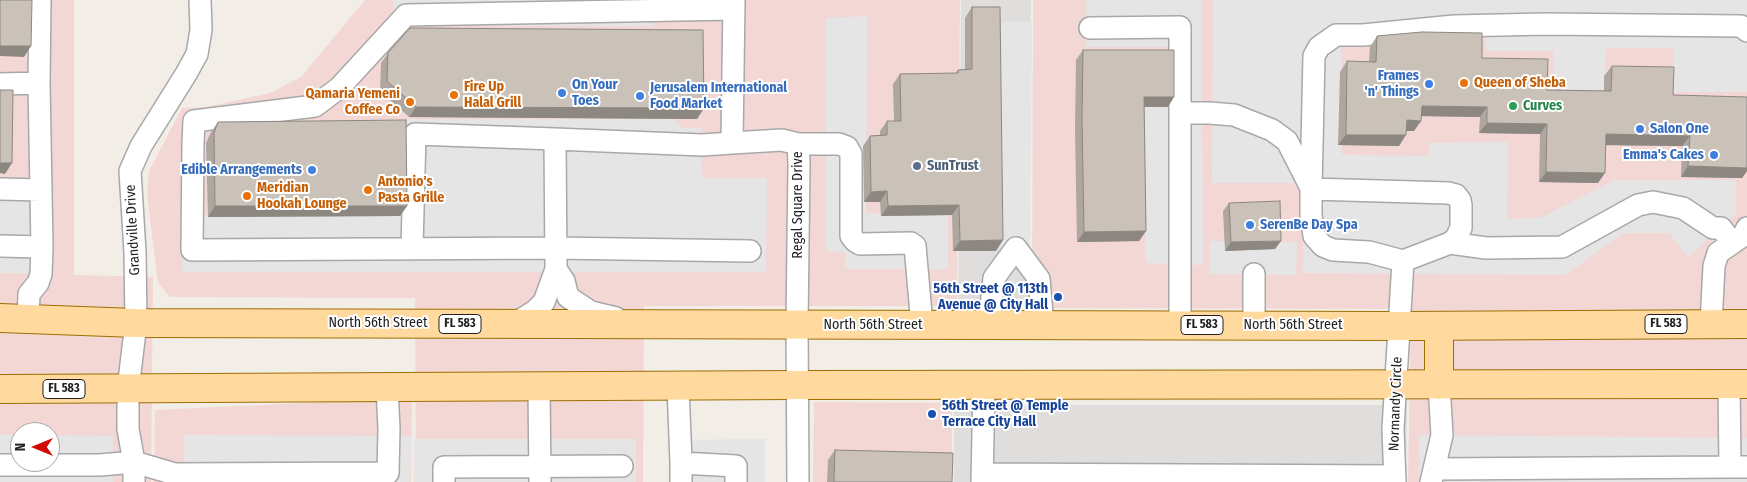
<!DOCTYPE html>
<style>
body{margin:0}
#map{position:relative;width:1747px;height:482px;overflow:hidden;background:#f2eee7;font-family:"Fira Sans Condensed",sans-serif}
canvas{display:block}
.north{position:absolute;left:10px;top:422px;width:50px;height:50px;box-sizing:border-box;background:#fff;border:1px solid #a6a6a6;border-radius:50%;rotate:270deg;font-size:14px;font-weight:700;line-height:20px;text-align:center;color:#212121}
.north::after{content:'';display:block;margin:auto;width:18px;height:22px;background:#d10700;clip-path:polygon(50% 0,100% 100%,50% 72%,0 100%)}
</style>
<div id="map">
<canvas width="1747" height="482"></canvas>
<div class="north">N</div>
</div>
<script>
const context = document.querySelector('canvas').getContext('2d');
context.lineJoin = 'round';
function fill(path, color) {
  context.fillStyle = color;
  context.fill(path, 'evenodd');
}
function shape(rows) {
  const path = new Path2D();
  for (const r of rows) {
    path.moveTo(r[0], r[1]);
    for (let i = 2; i < r.length; i += 2) path.lineTo(r[i], r[i + 1]);
  }
  return path;
}
function trace(path, color, width, dash) {
  context.strokeStyle = color;
  context.lineWidth = width;
  context.lineCap = dash ? 'butt' : 'round';
  context.setLineDash(dash || []);
  context.stroke(path);
}
function label(font, color, halo, rows, align = 'center') {
  context.font = font + ' "Fira Sans Condensed",sans-serif';
  context.lineWidth = 4;
  context.setLineDash([]);
  context.textBaseline = 'middle';
  context.strokeStyle = halo;
  context.fillStyle = color;
  for (const [text, x, y, turn = 0] of rows) {
    context.save();
    context.translate(x, y);
    context.rotate((+turn || 0) * Math.PI / 180);
    context.textAlign = isNaN(turn) ? turn : align;
    if (halo) context.strokeText(text, 0, 0);
    context.fillText(text, 0, 0);
    context.restore();
  }
}
fill(shape([
 [961,0,1031,0,1029,306,958,305],
 [954,405,1407,405,1406,482,954,482]
]), '#dfdedd');
fill(shape([
 [0,0,74,0,74,275,153,277,151,482,0,482],
 [20,432,50,432,50,462,20,462],
 [365,0,960,0,957,306,644,306,643,482,416,482,415,298,170,297,158,283,147,194,149,171,182,108,206,107,270,93,301,77],
 [1033,0,1747,0,1747,482,1408,482,1411,309,1032,308],
 [412,398,411,482,154,482,155,410],
 [814,402,952,403,952,482,813,482]
]), '#f3d7d5');
fill(shape([
 [393,0,653,0,653,26,393,26],
 [1086,0,1201,0,1203,265,1145,263,1144,98,1170,98,1171,47,1086,47],
 [1213,0,1747,0,1747,92,1674,92,1674,48,1606,48,1605,97,1563,96,1563,87,1554,87,1553,51,1486,51,1485,32,1341,32,1342,155,1429,156,1429,143,1508,142,1507,219,1542,217,1614,180,1736,180,1736,214,1688,257,1669,233,1624,233,1565,275,1303,273,1303,183,1212,183],
 [867,16,866,213,948,213,948,269,845,269,845,252,826,251,826,18],
 [997,22,1032,22,1030,248,997,248],
 [403,119,675,119,681,128,701,128,702,178,767,178,766,272,182,272,182,216,401,216],
 [33,179,33,273,0,273,0,180],
 [1210,241,1297,242,1296,275,1209,274],
 [0,435,20,435,20,462,50,462,50,435,113,436,113,482,0,482],
 [184,435,411,436,410,482,184,482],
 [1419,435,1747,438,1747,482,1419,482],
 [414,439,636,439,636,482,414,482],
 [765,439,765,482,670,482,669,440]
]), '#e5e5e5');
const minor = shape([
 [734,0,732,143,782,140,798,144,799,163,797,324,798,482],
 [734,9,406,15,339,88,315,106,194,121,193,143,192,250,556,248,750,251],
 [1090,28,1180,27,1180,325],
 [0,84,39,83,40,0],
 [1180,113,1209,113,1234,115,1272,130,1287,141,1310,186],
 [798,144,839,144,847,147,851,154,851,236,855,241,860,244,911,243,915,246,922,325],
 [0,189,41,190],
 [1311,189,1314,56,1319,47,1336,35,1363,35,1454,26,1545,24,1741,26,1747,31],
 [1311,189,1448,193,1456,195,1460,200,1461,205,1461,228,1456,238,1450,243,1403,261,1369,252,1333,250,1323,246,1314,236,1311,215,1311,189],
 [1450,243,1486,248,1562,247,1638,205,1653,202,1683,208,1713,228,1721,228,1732,242],
 [0,246,42,247,39,83],
 [412,248,415,134,555,139],
 [556,269,564,281,568,297,591,312,616,318],
 [1254,274,1254,325],
 [28,319,29,294,38,283,41,274,42,247],
 [514,324,535,311,544,302,556,269,555,139,702,145,732,143],
 [1711,324,1714,266,1718,253,1744,235,1747,228],
 [989,325,994,278,1016,248,1039,279,1043,325],
 [1729,384,1730,467,1747,467],
 [539,386,540,482],
 [678,386,681,463],
 [0,465,100,465,134,462,175,474,388,473,389,429,387,387],
 [1434,469,1730,467],
 [982,474,1394,476],
 [134,482,134,462,128,429,128,389,136,323,135,252,130,171,141,146,186,74,197,54,201,30,200,0],
 [444,482,444,467,622,466],
 [681,482,681,463,736,466,736,482],
 [982,482,984,385],
 [1395,482,1393,429,1403,261],
 [1431,482,1442,435,1439,385]
]);
const major = shape([
 [0,318,136,323,1400,326,1747,324],
 [1439,326,1439,385],
 [0,389,798,385,1747,384]
]);
trace(minor, '#a8a8a8', 24);
trace(major, '#9d6f00', 30);
trace(minor, '#fff', 21);
trace(major, '#ffd99e', 28);
fill(shape([
 [972,7,996,251,953,251,952,215,881,216,880,202,864,202,863,146,870,136,880,135,880,131,887,121,894,121,893,84,900,74,956,73,958,70,965,70,965,18],
 [1377,36,1482,58,1547,90,1604,91,1604,76,1612,66,1673,95,1747,97,1747,171,1742,178,1681,177,1682,146,1606,145,1598,183,1539,182,1540,134,1479,133,1480,117,1421,116,1414,131,1406,131,1399,146,1338,145,1340,72,1347,61,1369,62,1370,47],
 [1083,50,1168,107,1144,107,1146,231,1139,241,1077,242,1075,129,1076,60],
 [388,53,704,108,697,119,409,117,380,91,381,63],
 [218,122,407,206,400,216,208,217,206,143,211,132],
 [1229,203,1275,249,1225,251,1223,211],
 [835,450,952,482,827,482,828,460]
]), '#aea69f');
fill(shape([
 [0,46,31,46,24,57,0,56],
 [1144,97,1174,97,1168,107,1137,107],
 [1422,106,1487,107,1480,117,1414,116],
 [416,107,704,108,697,119,409,117],
 [1407,120,1421,121,1414,131,1399,131],
 [1487,123,1547,124,1540,134,1479,133],
 [1606,134,1690,136,1682,146,1598,145],
 [1346,135,1406,135,1399,146,1338,145],
 [0,163,12,163,5,174,0,173],
 [1688,166,1747,168,1747,171,1742,178,1681,177],
 [1546,172,1605,173,1598,183,1539,182],
 [887,191,880,202,864,202,871,192],
 [959,205,952,215,881,216,888,206],
 [215,206,407,206,400,216,208,217],
 [1146,231,1139,241,1077,242,1084,232],
 [1003,240,996,251,953,251,960,241],
 [1281,241,1275,249,1225,251,1231,242]
]), '#8d8782');
const building = shape([
 [0,0,32,0,31,46,0,46,0,0],
 [972,7,1000,7,1003,240,960,241,959,205,888,206,887,191,871,192,870,136,887,135,887,121,901,121,900,74,958,73,958,70,972,69,972,7],
 [410,28,703,30,704,108,416,107,387,81,388,53,410,28],
 [1422,32,1482,33,1482,58,1548,59,1547,90,1611,91,1612,66,1674,67,1673,95,1747,97,1747,168,1688,166,1690,136,1606,134,1605,173,1546,172,1547,124,1487,123,1487,107,1422,106,1421,121,1407,120,1406,135,1346,135,1347,61,1376,62,1377,36,1422,32],
 [1083,50,1174,50,1174,97,1144,97,1146,231,1084,232,1082,119,1083,50],
 [0,90,13,90,12,163,0,163,0,90],
 [406,120,407,206,215,206,214,133,218,122,406,120],
 [1280,201,1281,241,1231,242,1229,203,1280,201],
 [835,450,953,453,952,482,834,482,835,450]
]);
fill(building, '#cac1b9');
trace(building, '#8d8782', 1);
for (const [x, y, r, color] of [
 [1464,83,5,"#e8710a"],
 [1429,84,5,"#3f7fe0"],
 [562,93,5,"#3f7fe0"],
 [454,95,5,"#e8710a"],
 [640,96,5,"#3f7fe0"],
 [410,102,5,"#e8710a"],
 [1513,106,5,"#2e9e5b"],
 [1640,129,5,"#3f7fe0"],
 [1714,155,5,"#3f7fe0"],
 [917,166,5,"#5c6f8a"],
 [312,170,5,"#3f7fe0"],
 [368,190,5,"#e8710a"],
 [247,196,5,"#e8710a"],
 [1250,225,5,"#3f7fe0"],
 [1058,297,5,"#1a4fb4"],
 [932,414,5,"#1a4fb4"]
]) {
  const dot = new Path2D();
  dot.arc(x, y, r, 0, 2 * Math.PI);
  context.fillStyle = color;
  context.fill(dot);
  trace(dot, '#fff', 2);
}
for (const [x, y, w] of [
 [460,324,42],
 [1666,324,42],
 [1202,325,42],
 [64,389,42]
]) {
  const box = new Path2D();
  box.roundRect(x - w / 2, y - 9.5, w, 19, 4);
  context.fillStyle = '#fff';
  context.fill(box);
  trace(box, '#212121', 1);
}
label('bold 12px', '#212121', null, [
 ["FL 583",460,324],
 ["FL 583",1666,324],
 ["FL 583",1202,325],
 ["FL 583",64,389]
]);
label('bold 14px', '#366cbe', '#fff', [
 ["Frames",1419,76,"right"],
 ["'n' Things",1419,92,"right"],
 ["On Your",572,85],
 ["Toes",572,101],
 ["Jerusalem International",650,88],
 ["Food Market",650,104],
 ["Salon One",1650,129],
 ["Emma's Cakes",1704,155,"right"],
 ["Edible Arrangements",302,170,"right"],
 ["SerenBe Day Spa",1260,225]
], 'left');
label('bold 14px', '#c56008', '#fff', [
 ["Queen of Sheba",1474,83],
 ["Fire Up",464,87],
 ["Halal Grill",464,103],
 ["Qamaria Yemeni",400,94,"right"],
 ["Coffee Co",400,110,"right"],
 ["Antonio's",378,182],
 ["Pasta Grille",378,198],
 ["Meridian",257,188],
 ["Hookah Lounge",257,204]
], 'left');
label('bold 14px', '#27864d', '#fff', [
 ["Curves",1523,106]
], 'left');
label('bold 14px', '#4e5e75', '#fff', [
 ["SunTrust",927,166]
], 'left');
label('14px', '#212121', '#fff', [
 ["Regal Square Drive",798,205,-90],
 ["Grandville Drive",133,230,-93],
 ["North 56th Street",378,323],
 ["North 56th Street",873,325],
 ["North 56th Street",1293,325],
 ["Normandy Circle",1396,404,-88]
]);
label('bold 14px', '#164399', '#fff', [
 ["56th Street @ 113th",1048,289],
 ["Avenue @ City Hall",1048,305],
 ["56th Street @ Temple",942,406,"left"],
 ["Terrace City Hall",942,422,"left"]
], 'right');
</script>
